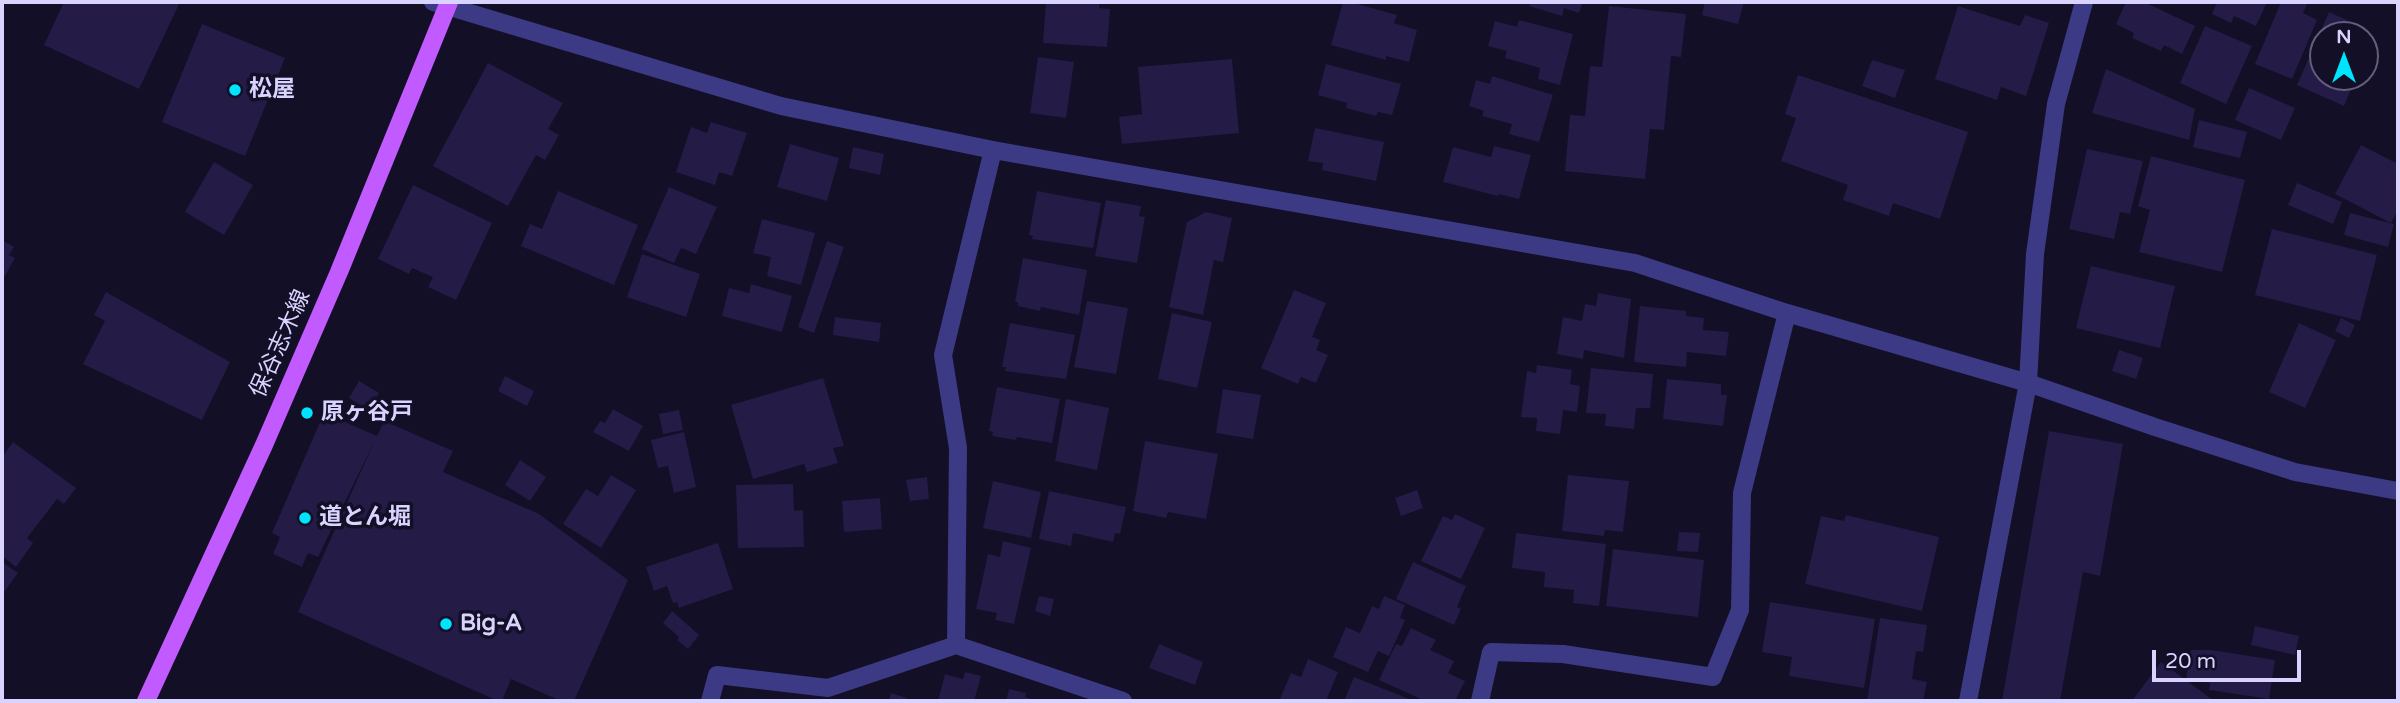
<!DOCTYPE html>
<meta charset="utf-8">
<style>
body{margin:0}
#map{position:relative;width:2400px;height:703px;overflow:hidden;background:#130f26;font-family:"Varela Round",sans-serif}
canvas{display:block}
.frame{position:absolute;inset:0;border:4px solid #d9d4ff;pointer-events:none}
.north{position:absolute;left:2309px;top:21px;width:70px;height:70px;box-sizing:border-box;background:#130f26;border:2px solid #625e7d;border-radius:50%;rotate:0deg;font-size:19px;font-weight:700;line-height:28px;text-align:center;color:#d9d4ff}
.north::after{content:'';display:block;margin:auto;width:24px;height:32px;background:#00e5ff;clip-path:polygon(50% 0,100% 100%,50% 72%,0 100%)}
.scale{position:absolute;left:2152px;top:650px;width:149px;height:32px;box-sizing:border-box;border:4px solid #d9d4ff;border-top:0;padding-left:9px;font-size:21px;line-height:24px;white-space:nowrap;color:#d9d4ff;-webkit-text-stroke:5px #130f26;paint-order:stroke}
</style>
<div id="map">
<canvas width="2400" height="703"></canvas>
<div class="frame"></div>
<div class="north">N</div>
<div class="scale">20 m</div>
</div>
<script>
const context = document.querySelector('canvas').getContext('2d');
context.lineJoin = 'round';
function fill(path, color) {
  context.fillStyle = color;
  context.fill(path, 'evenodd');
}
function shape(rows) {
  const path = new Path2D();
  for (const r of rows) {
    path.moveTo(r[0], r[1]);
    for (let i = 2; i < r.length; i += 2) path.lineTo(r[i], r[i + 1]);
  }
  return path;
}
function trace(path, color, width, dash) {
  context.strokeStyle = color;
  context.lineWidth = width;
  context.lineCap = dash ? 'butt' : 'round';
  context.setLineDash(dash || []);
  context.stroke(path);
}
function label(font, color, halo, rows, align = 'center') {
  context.font = font + ' "Varela Round","Noto Sans JP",sans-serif';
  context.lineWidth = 7;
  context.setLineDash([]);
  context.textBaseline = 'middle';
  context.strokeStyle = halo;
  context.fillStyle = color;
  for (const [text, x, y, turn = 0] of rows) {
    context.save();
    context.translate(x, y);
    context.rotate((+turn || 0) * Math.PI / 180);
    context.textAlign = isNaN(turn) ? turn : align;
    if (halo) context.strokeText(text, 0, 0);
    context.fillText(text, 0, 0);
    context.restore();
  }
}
fill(shape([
 [64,2,180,2,139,89,44,45],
 [1046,2,1100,2,1099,8,1110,9,1107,47,1043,43],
 [1343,2,1350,2,1397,15,1394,23,1417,30,1409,62,1386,56,1386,60,1331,45],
 [1530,2,1583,2,1579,13,1564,8,1562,16,1529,6],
 [1705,2,1744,2,1738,24,1702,15],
 [2126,2,2144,2,2195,26,2182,54,2164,45,2161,51,2132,38,2134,33,2116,24],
 [2217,2,2267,2,2256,26,2234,16,2231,23,2212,14],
 [2281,2,2308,2,2303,13,2317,20,2292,79,2255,64],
 [1609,6,1686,14,1681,57,1671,56,1664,130,1650,129,1645,179,1565,171,1570,115,1585,116,1590,66,1602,67],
 [1958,6,2020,26,2025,15,2049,23,2026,96,2001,87,1997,100,1935,79],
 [2329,12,2361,26,2356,35,2323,35,2323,77,2356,77,2344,106,2297,85],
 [1519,20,1573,34,1560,85,1538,79,1540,68,1505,58,1507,51,1488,46,1495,21,1517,27],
 [202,24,285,58,245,156,162,122],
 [2205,26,2252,46,2226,104,2180,83],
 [1038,57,1074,62,1066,118,1030,113],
 [1232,59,1239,133,1122,144,1119,117,1142,114,1138,67],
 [1872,60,1905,70,1895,98,1862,86],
 [488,63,563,103,548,129,559,135,545,160,536,155,508,206,433,166],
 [1326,64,1401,84,1392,115,1378,112,1376,116,1346,108,1347,103,1318,95],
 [2106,69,2195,109,2189,140,2092,113],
 [1798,75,1968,132,1940,219,1893,203,1889,216,1843,200,1848,185,1781,161,1796,118,1785,114],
 [1492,76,1553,95,1539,142,1509,134,1512,124,1482,116,1484,111,1469,106,1476,80,1490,84],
 [2249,88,2295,108,2281,140,2235,120],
 [2199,120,2247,132,2240,158,2193,147],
 [711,122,747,133,732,176,719,172,715,185,676,172,691,127,707,133],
 [1315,128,1384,142,1376,181,1322,170,1323,163,1308,161],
 [790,144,839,158,827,201,777,187],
 [2361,145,2398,164,2398,210,2391,223,2335,194],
 [1494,146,1531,155,1519,199,1499,194,1498,196,1443,182,1453,147,1491,157],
 [853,147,884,154,880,175,849,168],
 [2087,149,2143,161,2130,214,2120,212,2114,239,2069,229],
 [2151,156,2245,180,2222,272,2139,252,2150,210,2138,206],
 [214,162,253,185,224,235,185,212],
 [2297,183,2342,202,2333,224,2288,205],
 [413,185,492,223,456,300,428,287,433,277,412,268,409,274,378,259],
 [669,187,717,207,696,254,681,248,674,263,642,249],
 [558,191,638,225,614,285,521,246,530,224,542,229],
 [1037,191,1101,203,1093,248,1032,239,1033,236,1029,235],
 [1106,200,1141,206,1139,216,1145,217,1137,263,1095,256],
 [1206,212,1232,218,1223,262,1214,260,1203,315,1169,307,1187,222],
 [2350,213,2394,224,2388,247,2344,235],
 [762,219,815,233,801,285,767,276,771,257,753,253],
 [2272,229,2377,255,2360,321,2255,295],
 [2,240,14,247,9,255,15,258,2,281],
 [827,241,844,247,814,333,798,327],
 [642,254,700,274,686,317,627,297],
 [1023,258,1087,270,1079,315,1041,307,1040,311,1018,306,1018,302,1015,302],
 [2091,266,2175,286,2160,348,2076,328],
 [751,284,792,296,782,332,722,316,729,288,749,293],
 [1294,290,1326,303,1312,337,1320,340,1316,350,1328,355,1316,383,1301,377,1298,384,1261,368],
 [106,292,230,362,202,420,83,364,105,321,94,315],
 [1598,293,1631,299,1624,358,1584,350,1583,359,1557,354,1563,317,1582,321,1585,304,1596,306],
 [1087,301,1128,308,1116,374,1074,367],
 [1640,306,1686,311,1686,316,1704,318,1703,330,1729,332,1726,356,1687,352,1686,367,1634,362],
 [1172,313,1212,322,1197,388,1158,379],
 [835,317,881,323,879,342,833,335],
 [2341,318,2355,325,2349,338,2335,331],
 [1010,323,1075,335,1066,379,1005,371,1006,367,1002,367],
 [2299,323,2336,340,2305,408,2269,392],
 [2119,350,2143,358,2136,379,2112,371],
 [1537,365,1572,370,1570,384,1580,386,1577,412,1563,410,1560,434,1536,431,1537,418,1521,417,1527,371,1536,373],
 [1591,368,1653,374,1650,408,1636,408,1634,429,1605,426,1606,414,1586,413],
 [505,376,534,391,527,406,498,391],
 [823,378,844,446,833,448,838,463,807,472,804,464,753,479,731,405],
 [1667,379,1721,384,1721,395,1727,395,1723,426,1663,419],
 [359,381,379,393,368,410,349,398],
 [997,387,1060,399,1052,443,1017,437,1016,440,992,436,993,432,989,431],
 [1223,389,1261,395,1253,439,1216,433],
 [1066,399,1109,408,1097,470,1055,461],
 [613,409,643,426,629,451,593,432,600,421,605,423],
 [679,410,683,430,663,434,659,414],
 [324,413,377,436,384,421,453,451,443,472,539,514,628,580,574,701,561,701,511,679,502,701,498,701,298,612,375,440,318,557,308,553,302,567,273,554,280,537,272,533],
 [2049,431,2123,444,2100,576,2083,572,2060,701,2002,701],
 [684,432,696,487,674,493,668,466,658,468,651,440],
 [1145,441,1218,454,1206,519,1168,512,1166,518,1133,511],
 [13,442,76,488,64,504,57,499,27,538,33,543,16,567,2,556,2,457],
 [520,460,546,477,530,501,505,485],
 [611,475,636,490,601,548,563,524,586,489,598,496],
 [1568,475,1629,481,1623,532,1605,530,1604,536,1562,531],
 [927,477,929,499,910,501,906,480],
 [993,481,1041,492,1031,538,983,528],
 [793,484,794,511,803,510,804,547,738,548,736,485],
 [1417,490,1423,508,1401,516,1395,498],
 [1049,491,1126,507,1120,534,1115,533,1113,542,1073,533,1071,546,1039,539],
 [880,498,882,529,844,532,842,501],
 [1455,514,1485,528,1461,579,1421,561,1443,516,1452,520],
 [1846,515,1939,537,1922,611,1805,584,1821,516,1844,521],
 [1679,532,1700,533,1698,552,1677,551],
 [1516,533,1606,544,1599,606,1573,603,1574,590,1544,587,1545,572,1512,568],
 [1003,541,1031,548,1014,624,995,620,997,613,976,609,988,554,1000,557],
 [718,543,733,589,679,608,677,602,673,603,667,586,654,591,646,567],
 [1613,549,1704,560,1698,617,1606,606],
 [2,562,18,573,2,595],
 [1413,562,1466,586,1457,607,1461,609,1454,625,1396,599],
 [1039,596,1054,599,1050,616,1035,611],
 [1384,596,1405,605,1400,618,1405,620,1389,656,1378,651,1368,672,1333,657,1346,627,1360,633,1372,606,1379,609],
 [1770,602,1875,619,1864,688,1789,676,1792,657,1762,652],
 [672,611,699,635,688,649,677,640,679,637,663,623],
 [1880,618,1927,625,1923,652,1916,651,1912,679,1927,682,1923,701,1867,701],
 [2255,626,2299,636,2295,655,2251,645],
 [1411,628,1436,640,1430,650,1454,661,1448,673,1465,681,1455,701,1425,701,1379,680,1396,644,1402,646],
 [1159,644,1203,662,1195,685,1149,668],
 [2191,650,2211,650,2275,660,2269,699,2209,690,2210,683,2186,679],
 [1308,659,1338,672,1326,701,1279,701,1291,673,1301,677],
 [2161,662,2186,680,2214,701,2132,701],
 [965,672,981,676,974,701,938,701,945,674,963,679],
 [1354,677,1409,699,1408,701,1344,701],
 [1009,689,1026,693,1025,697,1039,701,1006,701],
 [891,693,907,698,906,701,889,701]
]), '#241b47');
trace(shape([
 [433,2,781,106,993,150,1635,263,1787,313,2028,383,2035,254,2056,104,2084,2],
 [956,645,958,448,943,355,993,150],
 [710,701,717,675,828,688,956,645,1123,701],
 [1480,701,1491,652,1563,654,1713,677,1740,610,1742,493,1787,313],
 [1968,701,2028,383,2155,427,2295,472,2398,491]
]), '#3d3a85', 18);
trace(shape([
 [146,701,264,445,339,272,449,2]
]), '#c25bff', 18);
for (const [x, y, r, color] of [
 [235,90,7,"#00e5ff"],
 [307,413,7,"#00e5ff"],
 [305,518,7,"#00e5ff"],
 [446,624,7,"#00e5ff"]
]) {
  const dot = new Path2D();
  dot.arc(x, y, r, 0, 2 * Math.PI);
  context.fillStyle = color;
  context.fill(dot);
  trace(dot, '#130f26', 2.5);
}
label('bold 23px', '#d9d4ff', '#130f26', [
 ["松屋",249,90],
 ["原ヶ谷戸",321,413],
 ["道とん堀",319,518],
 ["Big-A",460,624]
], 'left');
label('23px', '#d9d4ff', '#130f26', [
 ["保谷志木線",281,344,-66]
]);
</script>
